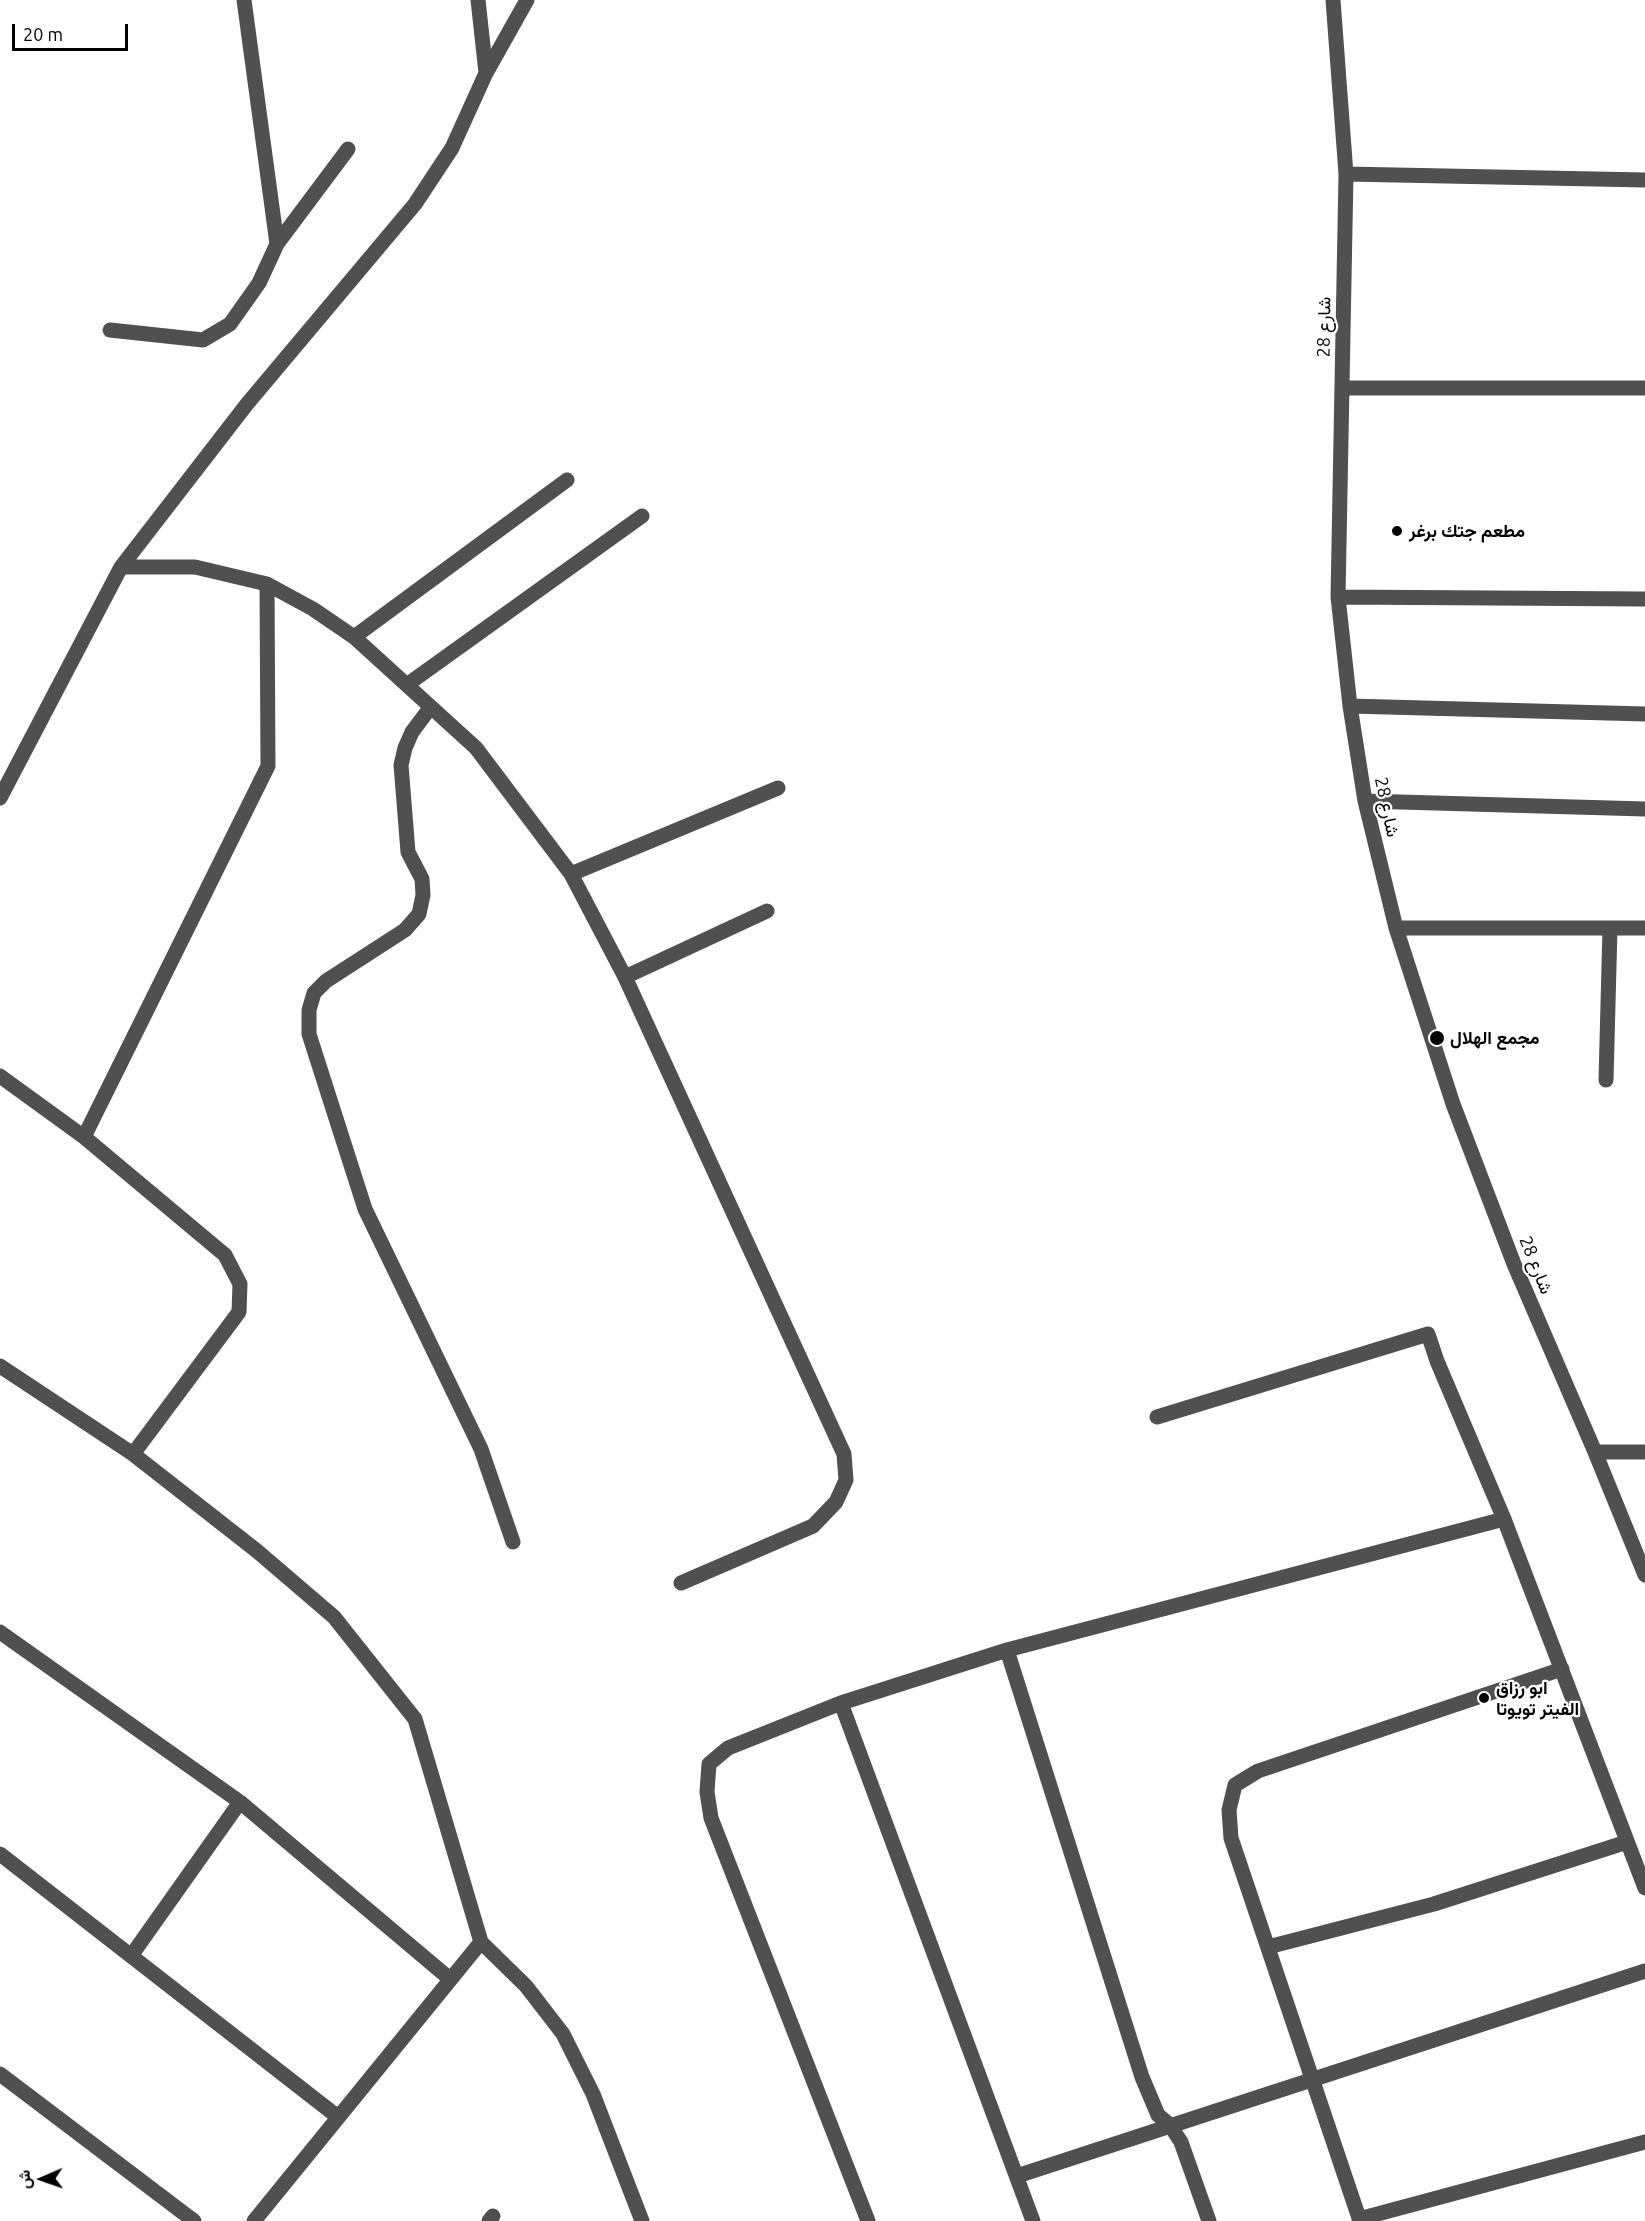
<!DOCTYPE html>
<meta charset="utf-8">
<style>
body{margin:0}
#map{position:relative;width:1645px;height:2221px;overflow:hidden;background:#fff;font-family:Ubuntu,Vazirmatn,sans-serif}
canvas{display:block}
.north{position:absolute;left:12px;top:2149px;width:60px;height:60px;-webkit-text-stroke:4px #fff;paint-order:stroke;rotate:268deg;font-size:16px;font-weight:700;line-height:24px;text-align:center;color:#000}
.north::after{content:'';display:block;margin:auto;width:21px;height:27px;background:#000;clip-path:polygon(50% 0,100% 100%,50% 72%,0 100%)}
.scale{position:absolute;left:12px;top:24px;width:116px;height:27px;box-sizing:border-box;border:3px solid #000;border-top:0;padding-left:8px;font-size:18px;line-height:21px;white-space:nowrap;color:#000;-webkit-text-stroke:4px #fff;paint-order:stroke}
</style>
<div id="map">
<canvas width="1645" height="2221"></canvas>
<div class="north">ش</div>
<div class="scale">20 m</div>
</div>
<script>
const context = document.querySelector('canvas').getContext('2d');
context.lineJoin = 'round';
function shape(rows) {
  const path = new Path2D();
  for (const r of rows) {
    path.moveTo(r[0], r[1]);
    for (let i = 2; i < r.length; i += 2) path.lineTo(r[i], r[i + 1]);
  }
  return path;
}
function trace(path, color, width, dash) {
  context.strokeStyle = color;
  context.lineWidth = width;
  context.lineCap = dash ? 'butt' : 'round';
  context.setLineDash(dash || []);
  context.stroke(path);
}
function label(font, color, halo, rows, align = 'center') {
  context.font = font + ' Ubuntu,Vazirmatn,sans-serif';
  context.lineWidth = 4.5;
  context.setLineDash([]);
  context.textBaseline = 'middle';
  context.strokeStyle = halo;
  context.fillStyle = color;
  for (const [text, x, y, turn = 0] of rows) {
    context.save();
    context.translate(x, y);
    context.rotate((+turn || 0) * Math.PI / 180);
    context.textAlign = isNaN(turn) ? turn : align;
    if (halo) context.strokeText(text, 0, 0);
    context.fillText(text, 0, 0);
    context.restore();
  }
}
trace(shape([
 [478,0,486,73],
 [1333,0,1346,174,1338,597,1350,706,1365,801,1396,928,1453,1104,1514,1264,1595,1452,1645,1575],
 [1346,174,1645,180],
 [277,244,348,149],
 [110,330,203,340,230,324,259,283,277,244,244,0],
 [1342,388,1645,388],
 [121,567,195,567,267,584,313,609,354,637,476,748,571,874,625,977,844,1454,846,1480,836,1502,813,1526,681,1583],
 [1338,597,1645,599],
 [354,637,567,480],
 [408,684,642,516],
 [1350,706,1645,714],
 [430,708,412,732,405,748,401,765,408,852,422,879,423,895,419,914,405,930,326,981,314,993,309,1010,309,1034,365,1209,481,1449,513,1542],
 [0,798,121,567,247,404,415,204,452,148,486,73,527,0],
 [1365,801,1645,809],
 [571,874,778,788],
 [1396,928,1645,928],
 [625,977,767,911],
 [0,1076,84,1137,225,1255,240,1284,239,1312,133,1454],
 [1606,1080,1610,928],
 [84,1137,268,766,267,584],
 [0,1366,133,1454,257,1551,334,1617,415,1719,481,1942,526,1986,563,2034,593,2094,642,2221],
 [1157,1417,1428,1334,1437,1361,1504,1519,1645,1888],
 [1595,1452,1645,1452],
 [0,1632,240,1802,450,1979],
 [1007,1650,1142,2077,1158,2115,1170,2125,1181,2142,1209,2221],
 [841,1703,1033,2221],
 [0,1854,338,2117],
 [1268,1947,1434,1904,1627,1842],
 [131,1956,240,1802],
 [0,2074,194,2221],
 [1017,2176,1645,1971],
 [1359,2219,1645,2142],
 [254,2221,481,1942],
 [489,2221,493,2216],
 [868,2221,711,1818,707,1792,709,1764,728,1748,841,1703,1007,1650,1504,1519],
 [1360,2221,1231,1838,1229,1810,1235,1785,1258,1771,1562,1669]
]), '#505050', 15);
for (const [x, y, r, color] of [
 [1397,531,6,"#000"],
 [1437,1038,8,"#000"],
 [1484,1698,6,"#000"]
]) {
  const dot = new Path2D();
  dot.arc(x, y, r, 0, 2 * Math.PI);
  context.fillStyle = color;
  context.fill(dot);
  trace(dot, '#fff', 2);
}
label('18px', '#000', '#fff', [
 ["شارع 28",1324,327,-89],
 ["شارع 28",1387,807,78],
 ["شارع 28",1536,1265,68]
]);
label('bold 18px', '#000', '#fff', [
 ["مطعم جتك برغر",1409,531],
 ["مجمع الهلال",1450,1038],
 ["ابو رزاق",1496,1688],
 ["الفيتر تويوتا",1496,1709]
], 'left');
</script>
